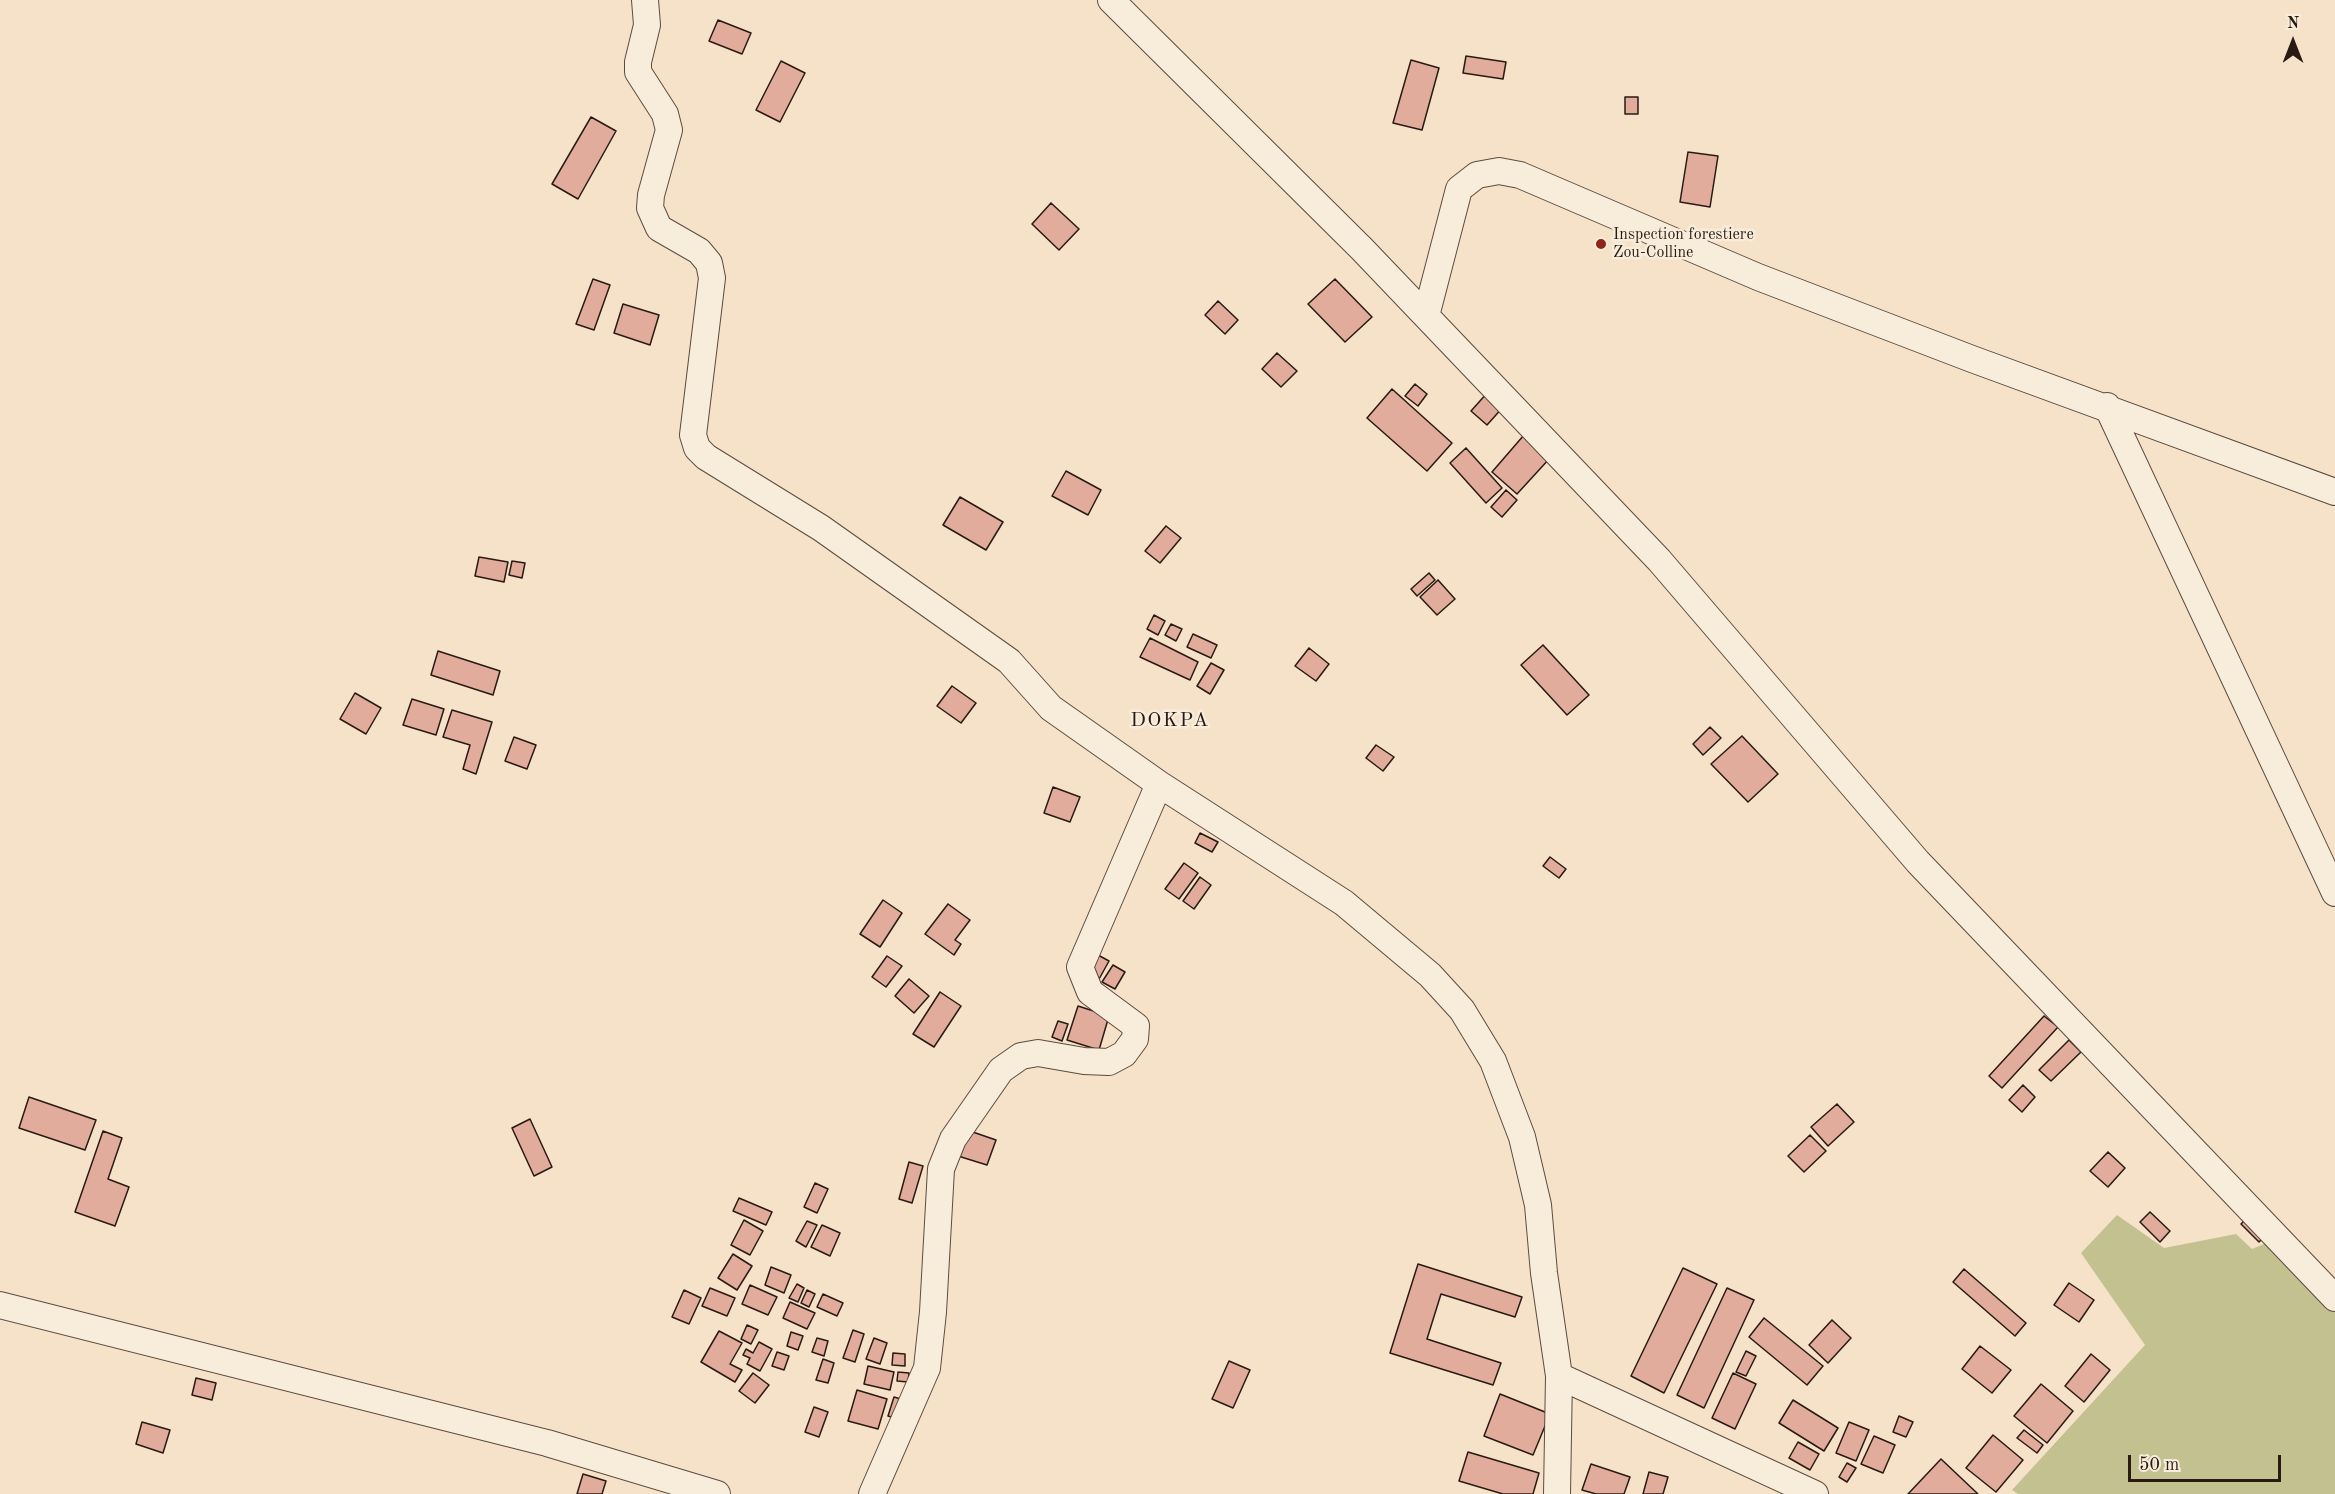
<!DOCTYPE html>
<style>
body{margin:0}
#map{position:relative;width:2335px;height:1494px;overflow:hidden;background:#f5e2c8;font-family:"Old Standard TT",serif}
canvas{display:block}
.north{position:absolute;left:2263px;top:12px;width:60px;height:60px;-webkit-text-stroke:4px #f8ecdb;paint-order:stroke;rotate:0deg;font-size:16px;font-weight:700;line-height:24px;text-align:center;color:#291a13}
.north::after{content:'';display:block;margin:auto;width:21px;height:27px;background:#291a13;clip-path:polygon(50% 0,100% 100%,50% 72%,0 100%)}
.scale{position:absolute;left:2128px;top:1455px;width:153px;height:27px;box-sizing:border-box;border:3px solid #291a13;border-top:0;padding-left:8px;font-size:18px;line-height:21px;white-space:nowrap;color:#291a13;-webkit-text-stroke:4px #f8ecdb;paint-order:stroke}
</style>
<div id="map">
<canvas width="2335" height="1494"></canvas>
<div class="north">N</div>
<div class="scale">50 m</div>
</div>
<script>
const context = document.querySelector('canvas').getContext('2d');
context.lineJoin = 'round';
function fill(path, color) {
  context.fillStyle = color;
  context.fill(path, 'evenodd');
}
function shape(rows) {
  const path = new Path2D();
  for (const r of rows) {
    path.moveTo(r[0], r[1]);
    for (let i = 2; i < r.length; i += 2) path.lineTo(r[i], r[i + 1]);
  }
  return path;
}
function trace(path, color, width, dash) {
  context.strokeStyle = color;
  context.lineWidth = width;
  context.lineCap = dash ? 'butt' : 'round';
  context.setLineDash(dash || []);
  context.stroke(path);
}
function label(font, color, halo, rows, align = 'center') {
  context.font = font + ' "Old Standard TT",serif';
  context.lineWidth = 5;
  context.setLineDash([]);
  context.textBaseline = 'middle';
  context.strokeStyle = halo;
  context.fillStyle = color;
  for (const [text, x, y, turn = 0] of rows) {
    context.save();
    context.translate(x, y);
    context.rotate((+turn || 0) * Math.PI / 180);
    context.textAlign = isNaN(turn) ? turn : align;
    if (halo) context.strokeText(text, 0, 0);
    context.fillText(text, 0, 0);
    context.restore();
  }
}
fill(shape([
 [2117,1215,2164,1248,2236,1234,2252,1249,2271,1241,2335,1309,2335,1494,2018,1494,2012,1490,2145,1345,2081,1253]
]), '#c4c191');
const building = shape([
 [718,20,751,33,742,54,709,41,718,20],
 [1466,56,1506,62,1503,79,1463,73,1466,56],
 [1411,60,1439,68,1422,130,1393,123,1411,60],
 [781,61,805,73,780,122,756,110,781,61],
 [1625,97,1638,97,1638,114,1625,114,1625,97],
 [591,117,616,131,578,199,552,184,591,117],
 [1688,152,1718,156,1710,207,1680,202,1688,152],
 [1051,203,1079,229,1059,250,1032,224,1051,203],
 [593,279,610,285,594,330,576,324,593,279],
 [1335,279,1372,317,1345,342,1308,304,1335,279],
 [1218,301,1238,320,1225,334,1205,315,1218,301],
 [623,304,659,315,650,345,614,333,623,304],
 [1277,353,1297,371,1281,387,1262,369,1277,353],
 [1415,384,1427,394,1418,406,1405,396,1415,384],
 [1392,389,1452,443,1427,471,1367,418,1392,389],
 [1488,392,1504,406,1487,425,1471,411,1488,392],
 [1524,435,1550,458,1517,494,1492,472,1524,435],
 [1466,448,1502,488,1486,503,1450,463,1466,448],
 [1066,471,1101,490,1088,515,1052,496,1066,471],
 [1506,490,1517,500,1502,517,1491,507,1506,490],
 [960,497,1003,522,986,550,943,525,960,497],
 [1166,526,1181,538,1160,563,1145,551,1166,526],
 [479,557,508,562,504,582,475,576,479,557],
 [512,561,525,563,522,578,509,575,512,561],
 [1429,573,1435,580,1417,596,1411,589,1429,573],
 [1438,580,1455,599,1437,615,1420,597,1438,580],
 [1154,615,1165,621,1158,635,1147,629,1154,615],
 [1171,624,1182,629,1176,641,1165,635,1171,624],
 [1193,634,1217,645,1211,658,1187,647,1193,634],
 [1150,638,1198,662,1190,680,1140,657,1150,638],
 [1543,645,1589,695,1567,715,1521,665,1543,645],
 [1309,648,1329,664,1316,681,1295,666,1309,648],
 [438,651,500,671,493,695,431,675,438,651],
 [1211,663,1224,670,1210,694,1197,686,1211,663],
 [952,686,976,703,961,723,937,706,952,686],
 [355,693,381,708,366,734,340,719,355,693],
 [412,699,444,709,436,735,403,725,412,699],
 [452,710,492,722,476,774,463,769,470,745,443,737,452,710],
 [1710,727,1721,738,1703,755,1693,744,1710,727],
 [1742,736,1778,774,1748,802,1711,764,1742,736],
 [514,737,536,745,527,769,505,761,514,737],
 [1376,745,1394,757,1383,771,1366,758,1376,745],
 [1053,787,1080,797,1070,822,1044,813,1053,787],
 [1200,833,1218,842,1212,852,1195,843,1200,833],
 [1550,857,1566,869,1559,878,1543,866,1550,857],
 [1184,863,1198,873,1179,899,1165,889,1184,863],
 [1200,877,1211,885,1194,909,1183,901,1200,877],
 [883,900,902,913,880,947,860,934,883,900],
 [948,904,970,920,955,940,961,944,954,955,925,934,948,904],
 [1098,955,1109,961,1098,981,1087,975,1098,955],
 [887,956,902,966,886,987,872,977,887,956],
 [1113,965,1125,972,1115,989,1102,982,1113,965],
 [909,979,929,996,914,1013,895,996,909,979],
 [940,992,961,1006,934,1047,913,1034,940,992],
 [1078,1006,1109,1016,1099,1050,1067,1040,1078,1006],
 [2044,1016,2058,1027,2002,1088,1989,1076,2044,1016],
 [1058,1021,1068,1024,1062,1041,1052,1037,1058,1021],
 [2069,1040,2081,1052,2051,1081,2039,1070,2069,1040],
 [2023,1085,2035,1097,2022,1112,2009,1100,2023,1085],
 [29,1097,96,1120,85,1150,19,1128,29,1097],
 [1837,1104,1854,1122,1828,1146,1811,1127,1837,1104],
 [530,1119,552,1167,534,1176,512,1128,530,1119],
 [967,1130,996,1140,987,1165,958,1156,967,1130],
 [103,1131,122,1138,108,1179,129,1187,115,1226,75,1212,103,1131],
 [1810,1135,1826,1151,1804,1172,1788,1156,1810,1135],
 [2108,1152,2125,1168,2108,1187,2090,1171,2108,1152],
 [909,1162,923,1166,912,1203,899,1199,909,1162],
 [815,1183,828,1189,817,1213,804,1207,815,1183],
 [739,1198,772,1212,766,1225,733,1211,739,1198],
 [2150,1212,2170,1231,2160,1242,2140,1222,2150,1212],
 [2248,1217,2265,1236,2259,1242,2241,1224,2248,1217],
 [744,1220,763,1231,750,1255,731,1245,744,1220],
 [807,1221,817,1225,806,1247,796,1241,807,1221],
 [822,1225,840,1233,830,1256,811,1247,822,1225],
 [733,1254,752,1266,737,1290,718,1278,733,1254],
 [1418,1264,1522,1297,1515,1317,1441,1294,1427,1339,1501,1363,1493,1385,1390,1353,1418,1264],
 [771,1267,791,1275,784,1293,765,1285,771,1267],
 [1683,1268,1717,1284,1664,1393,1631,1376,1683,1268],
 [1964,1269,2026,1323,2015,1336,1953,1282,1964,1269],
 [2069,1283,2094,1300,2079,1322,2054,1305,2069,1283],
 [797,1284,804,1288,798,1302,789,1298,797,1284],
 [750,1285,777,1297,768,1315,742,1304,750,1285],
 [710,1288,735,1298,727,1316,702,1306,710,1288],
 [1727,1288,1754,1300,1704,1408,1677,1395,1727,1288],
 [684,1290,701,1298,689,1324,672,1317,684,1290],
 [807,1290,815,1294,809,1307,801,1303,807,1290],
 [823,1294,843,1303,837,1316,817,1307,823,1294],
 [790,1302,815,1313,807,1329,783,1318,790,1302],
 [1764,1318,1823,1366,1807,1385,1749,1337,1764,1318],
 [1832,1320,1851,1338,1828,1363,1809,1345,1832,1320],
 [747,1325,758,1330,751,1344,741,1339,747,1325],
 [853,1330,864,1334,855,1362,843,1358,853,1330],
 [719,1331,742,1343,730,1364,742,1370,735,1382,701,1362,719,1331],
 [791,1332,803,1336,798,1350,787,1346,791,1332],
 [817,1338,828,1341,824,1356,812,1352,817,1338],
 [874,1338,887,1343,880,1364,866,1359,874,1338],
 [759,1342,772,1349,760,1371,747,1364,750,1358,743,1355,746,1349,753,1353,759,1342],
 [1980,1346,2011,1370,1992,1393,1962,1369,1980,1346],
 [1746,1351,1756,1356,1746,1376,1736,1372,1746,1351],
 [777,1352,789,1356,784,1370,772,1366,777,1352],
 [893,1353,905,1354,905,1366,892,1365,893,1353],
 [2091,1354,2110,1370,2084,1402,2065,1386,2091,1354],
 [823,1359,834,1363,828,1383,816,1380,823,1359],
 [1229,1361,1250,1370,1233,1408,1212,1399,1229,1361],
 [868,1366,894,1372,890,1390,864,1384,868,1366],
 [898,1372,909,1373,908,1382,897,1381,898,1372],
 [753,1373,769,1385,755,1403,739,1391,753,1373],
 [1733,1373,1756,1384,1735,1429,1712,1418,1733,1373],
 [196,1378,216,1383,212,1400,192,1395,196,1378],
 [2041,1384,2073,1411,2047,1443,2014,1416,2041,1384],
 [857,1390,887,1399,878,1429,848,1421,857,1390],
 [1500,1394,1550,1414,1533,1455,1484,1436,1500,1394],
 [894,1397,904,1400,898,1419,888,1416,894,1397],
 [1793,1400,1838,1428,1824,1451,1779,1423,1793,1400],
 [814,1407,828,1412,819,1437,805,1432,814,1407],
 [1899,1416,1913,1422,1906,1437,1893,1432,1899,1416],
 [142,1422,170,1430,163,1453,136,1444,142,1422],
 [1849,1422,1869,1430,1856,1461,1836,1453,1849,1422],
 [2024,1430,2043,1445,2037,1453,2017,1438,2024,1430],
 [1993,1435,2023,1460,1996,1492,1966,1468,1993,1435],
 [1874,1436,1895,1445,1883,1473,1861,1464,1874,1436],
 [1798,1442,1819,1454,1810,1470,1789,1458,1798,1442],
 [1468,1452,1539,1473,1533,1494,1503,1494,1459,1481,1468,1452],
 [1941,1459,1978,1494,1908,1494,1941,1459],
 [1847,1463,1856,1468,1847,1482,1839,1477,1847,1463],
 [1591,1464,1630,1477,1624,1494,1596,1494,1582,1490,1591,1464],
 [1649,1472,1668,1477,1663,1494,1643,1494,1649,1472],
 [583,1474,606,1481,602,1494,577,1494,583,1474]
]);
fill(building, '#e1ac9b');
trace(building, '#291a13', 1.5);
const minor = shape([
 [645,0,647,25,638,62,638,72,665,114,669,130,651,195,650,208,659,228,699,251,709,263,712,278,693,435,697,448,706,457,821,528,1009,661,1051,708,1159,784,1344,903,1430,975,1462,1010,1493,1061,1522,1137,1538,1205,1544,1273,1559,1376,1557,1494],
 [1111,0,1362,249,1659,560,1918,862,2335,1298],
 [1426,316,1459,189,1477,175,1499,171,1520,175,1758,277,1972,359,2335,492],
 [2107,406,2335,893],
 [0,1305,547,1443,717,1494],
 [1559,1376,1815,1494],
 [872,1494,927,1368,933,1312,941,1169,953,1139,1001,1070,1021,1056,1038,1053,1084,1061,1109,1062,1124,1054,1135,1039,1136,1026,1090,992,1080,967,1159,784]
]);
trace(minor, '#5c4c40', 28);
trace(minor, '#f8ecdb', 26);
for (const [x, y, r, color] of [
 [1601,244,6,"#8f2418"]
]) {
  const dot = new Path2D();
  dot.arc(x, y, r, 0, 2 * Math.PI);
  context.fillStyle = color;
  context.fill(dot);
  trace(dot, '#f8ecdb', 2);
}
label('16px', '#291a13', '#f8ecdb', [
 ["Inspection forestiere",1613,235],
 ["Zou-Colline",1613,253]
], 'left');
context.letterSpacing = '1.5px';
label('20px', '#291a13', '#f8ecdb', [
 ["DOKPA",1170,721]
]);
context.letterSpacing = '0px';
</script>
